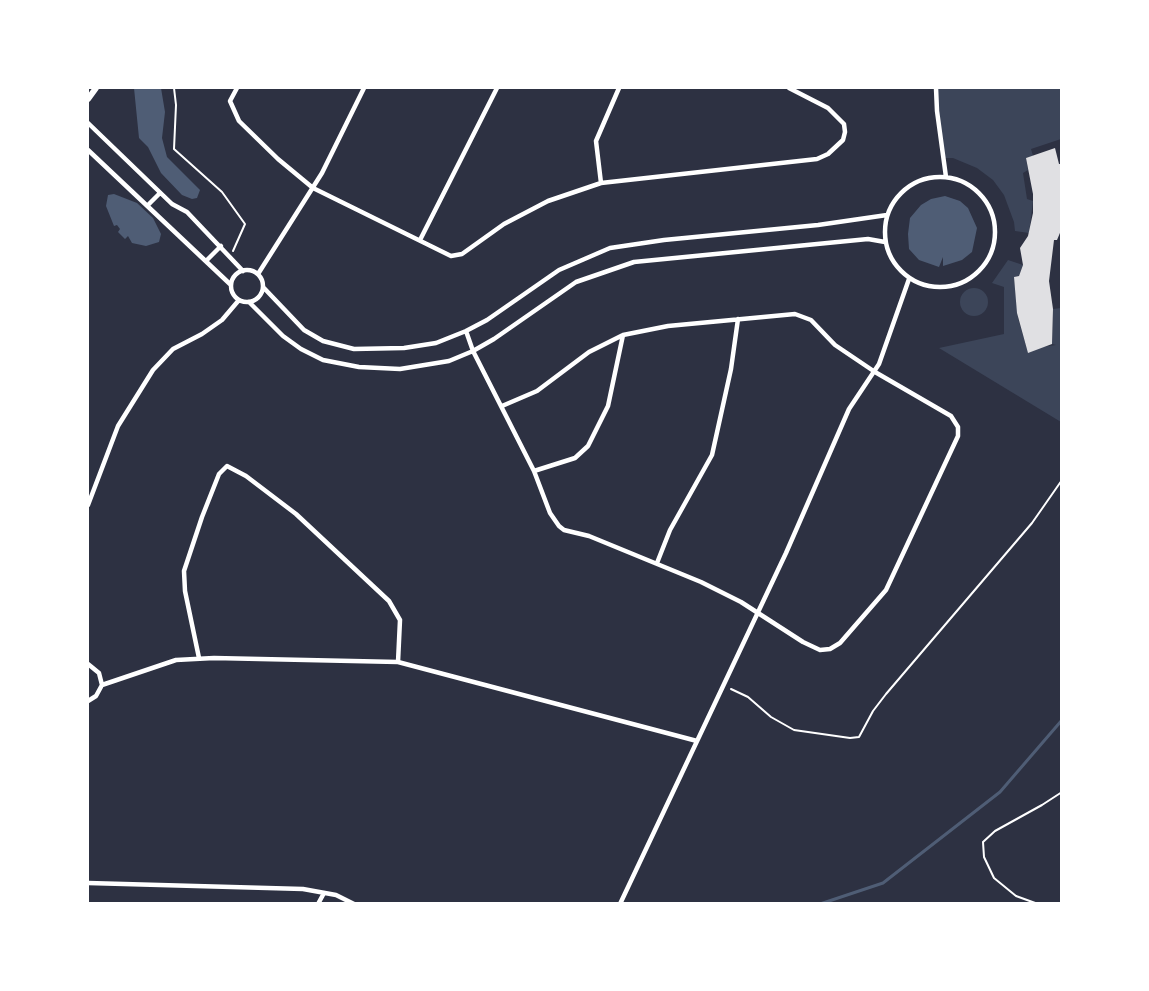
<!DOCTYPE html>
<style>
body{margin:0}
#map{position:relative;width:1149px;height:991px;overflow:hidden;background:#2d3142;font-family:Manrope,sans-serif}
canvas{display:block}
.frame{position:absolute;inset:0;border:89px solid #fff;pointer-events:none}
</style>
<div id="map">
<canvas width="1149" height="991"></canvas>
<div class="frame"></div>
</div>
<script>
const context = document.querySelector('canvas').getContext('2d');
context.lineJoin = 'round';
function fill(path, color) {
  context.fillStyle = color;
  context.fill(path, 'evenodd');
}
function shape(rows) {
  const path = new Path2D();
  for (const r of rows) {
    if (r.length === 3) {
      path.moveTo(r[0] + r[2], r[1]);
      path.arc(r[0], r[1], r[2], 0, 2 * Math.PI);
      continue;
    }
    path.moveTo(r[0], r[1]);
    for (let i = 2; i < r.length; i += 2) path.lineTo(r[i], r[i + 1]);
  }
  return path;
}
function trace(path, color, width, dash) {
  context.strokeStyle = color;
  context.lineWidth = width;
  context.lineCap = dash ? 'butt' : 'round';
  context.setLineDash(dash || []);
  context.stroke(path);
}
fill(shape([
 [938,88,1061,88,1061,139,1031,149,1033,156,1026,158,1028,170,1023,173,1027,199,1033,201,1029,233,1015,231,1014,222,1004,195,993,180,977,168,953,158,944,158,936,101],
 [1008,260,1023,265,1019,276,1014,277,1018,318,1027,349,1056,345,1052,344,1053,309,1061,308,1061,422,939,348,1004,334,1004,287,992,283],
 [974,302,14]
]), '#3c4559');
fill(shape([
 [134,88,161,88,165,112,162,138,167,157,200,190,197,198,192,199,182,195,161,173,148,147,139,138],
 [114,194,137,203,153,218,161,234,159,242,146,246,132,243,128,236,125,239,118,232,120,229,117,225,114,226,106,206,108,195],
 [945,196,960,201,968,208,977,228,972,252,962,260,943,266,943,257,939,267,919,260,909,249,908,234,910,218,921,205,931,199]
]), '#4f5d75');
trace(shape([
 [820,904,883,883,1000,792,1062,720]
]), '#4f5d75', 3);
fill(shape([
 [1055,148,1059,164,1062,164,1062,228,1057,240,1054,240,1049,281,1053,309,1052,344,1028,353,1017,313,1014,277,1019,276,1023,265,1020,248,1028,236,1033,213,1033,194,1026,158]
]), '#e0e0e3');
trace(shape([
 [174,88,176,105,174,149,222,192,245,224,233,251],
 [731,689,748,697,771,717,794,730,850,738,859,737,873,711,886,694,1032,523,1062,480],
 [1038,904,1016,896,994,878,984,857,983,842,995,831,1042,805,1062,792]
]), '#fff', 2);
trace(shape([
 [237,88,230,101,239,121,278,159,313,188,451,256,462,254,504,224,548,201,601,183,817,159,828,154,843,140,845,132,844,124,828,108,789,88],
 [936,88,937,111,946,177],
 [88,123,172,204,187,212,243,271],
 [88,150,231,285],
 [940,232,55],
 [601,183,596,141,619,88],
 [148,205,160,193],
 [420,240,497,88],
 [206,261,221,246],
 [247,286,16],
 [258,274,322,173,364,88],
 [263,287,304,330,323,341,354,349,404,348,436,343,466,331,487,320,559,270,610,248,664,240,818,225,887,215],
 [249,302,283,336,301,349,323,360,359,367,400,369,449,361,473,351,494,339,576,282,634,262,868,239,885,242],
 [466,331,473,351,534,471,550,513,559,526,564,530,589,536,701,582,741,602,803,642,820,650,830,649,840,643,886,590,958,436,958,427,951,416,875,372,835,345,811,320,795,314,668,326,623,335,589,352,537,391,502,406],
 [534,471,575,458,588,446,608,406,623,335],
 [88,505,118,426,153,370,173,349,202,334,222,320,239,300],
 [657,563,670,530,712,455,731,369,738,319],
 [199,658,185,591,184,571,202,517,219,474,227,466,246,476,296,514,389,601,400,620,398,662],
 [88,664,99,673,102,685,96,696,88,701],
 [102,685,176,660,214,658,398,662,697,741],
 [88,883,303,889,336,895,354,904],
 [318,904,324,893],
 [620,904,786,553,849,409,879,364,909,279]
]), '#fff', 4.5);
trace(shape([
 [88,99,96,88]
]), '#fff', 6);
</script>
